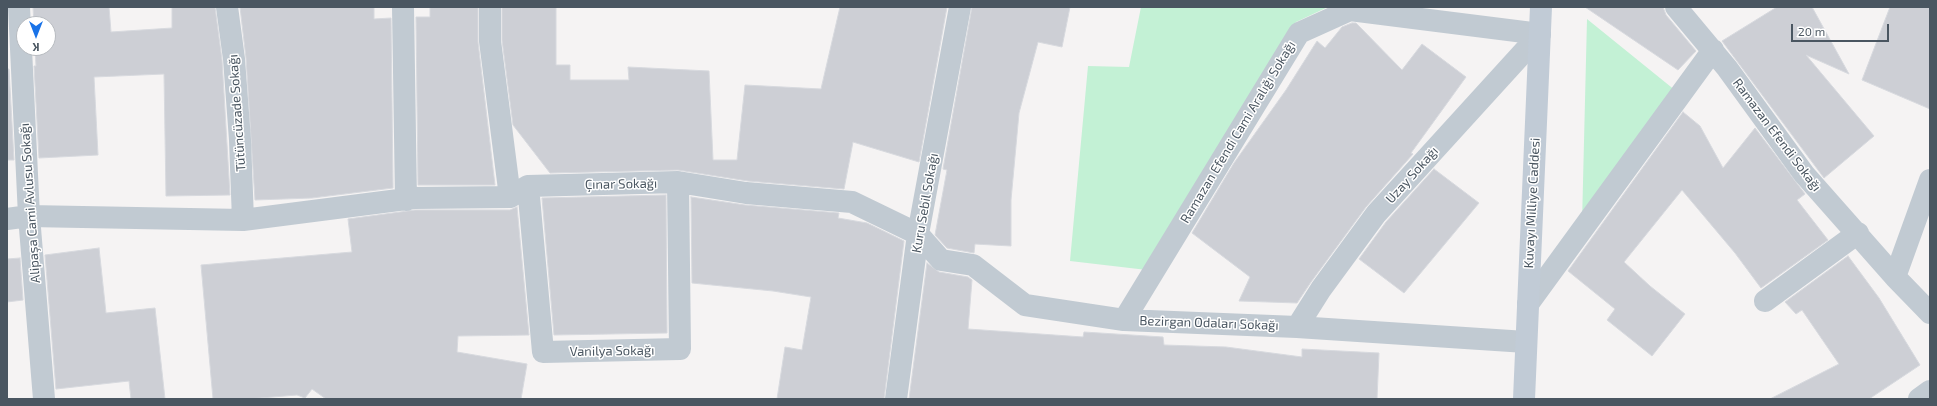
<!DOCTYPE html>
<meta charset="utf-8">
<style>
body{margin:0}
#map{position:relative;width:1937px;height:406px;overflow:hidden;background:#f5f3f3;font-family:"Exo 2",sans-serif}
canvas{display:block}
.frame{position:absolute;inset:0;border:8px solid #4a5661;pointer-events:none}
.north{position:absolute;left:16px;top:16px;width:40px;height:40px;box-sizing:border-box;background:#fff;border:1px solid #b7bbc0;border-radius:50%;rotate:180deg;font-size:11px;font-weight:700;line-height:16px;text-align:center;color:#4a5661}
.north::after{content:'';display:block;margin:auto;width:14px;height:18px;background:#1a73e8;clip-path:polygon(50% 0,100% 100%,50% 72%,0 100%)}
.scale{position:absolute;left:1791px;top:24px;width:98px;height:18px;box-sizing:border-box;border:2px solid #4a5661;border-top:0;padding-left:5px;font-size:12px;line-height:14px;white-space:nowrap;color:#4a5661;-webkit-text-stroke:3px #fff;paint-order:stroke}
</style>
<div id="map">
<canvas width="1937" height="406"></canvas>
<div class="frame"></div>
<div class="north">K</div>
<div class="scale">20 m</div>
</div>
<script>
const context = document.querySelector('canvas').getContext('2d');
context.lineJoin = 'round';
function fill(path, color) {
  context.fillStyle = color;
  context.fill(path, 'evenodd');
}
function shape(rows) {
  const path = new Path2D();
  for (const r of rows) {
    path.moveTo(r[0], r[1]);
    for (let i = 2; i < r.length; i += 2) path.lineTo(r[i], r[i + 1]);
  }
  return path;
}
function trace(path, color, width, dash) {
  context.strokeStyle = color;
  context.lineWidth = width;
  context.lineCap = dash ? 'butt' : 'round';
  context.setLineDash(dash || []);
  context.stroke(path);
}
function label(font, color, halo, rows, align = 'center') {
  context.font = font + ' "Exo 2",sans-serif';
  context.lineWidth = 3;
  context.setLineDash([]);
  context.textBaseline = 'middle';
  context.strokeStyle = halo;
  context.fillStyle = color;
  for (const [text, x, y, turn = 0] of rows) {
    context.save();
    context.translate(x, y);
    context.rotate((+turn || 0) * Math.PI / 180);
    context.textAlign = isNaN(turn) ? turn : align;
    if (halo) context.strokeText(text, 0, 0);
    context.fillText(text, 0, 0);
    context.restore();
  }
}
fill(shape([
 [1141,7,1328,7,1296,22,1147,270,1070,261,1088,66,1129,67],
 [1587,19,1676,91,1582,223]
]), '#c3f1d5');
const building = shape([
 [33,7,109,7,111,32,172,28,172,7,215,7,222,60,230,195,166,196,164,74,94,77,98,155,39,158,34,66,36,66,35,48,48,48,48,24,34,24,33,7],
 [240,7,374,7,374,19,391,18,393,188,312,198,255,200,246,58,240,7],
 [430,7,478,7,478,42,495,185,418,185,416,17,430,17,430,7],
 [502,7,556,7,556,65,570,65,570,80,629,80,628,67,709,71,713,160,737,160,745,85,821,89,840,7,947,7,919,162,853,142,844,189,748,181,678,170,550,173,513,125,502,40,502,7],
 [972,7,1070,7,1062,47,1038,42,1019,113,1011,200,1011,246,975,244,974,253,947,248,935,235,947,170,943,169,972,7],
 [1585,7,1663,7,1666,15,1696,51,1678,70,1585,7],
 [1777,7,1812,7,1849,74,1806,55,1874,136,1824,178,1722,41,1777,7],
 [1890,7,1930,7,1930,109,1862,80,1890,7],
 [1352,23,1356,23,1402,70,1422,44,1466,77,1411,153,1413,154,1366,207,1311,282,1297,303,1239,301,1250,277,1192,233,1234,163,1286,90,1317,41,1325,48,1342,27,1352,23],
 [7,69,9,69,14,160,7,160,7,69],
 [1683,112,1700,126,1723,168,1755,128,1805,194,1797,200,1828,240,1761,288,1735,253,1682,190,1624,262,1650,286,1685,314,1652,356,1607,320,1615,309,1568,271,1683,112],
 [1434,169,1479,203,1404,293,1359,259,1386,222,1434,169],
 [666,195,667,333,554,335,542,198,666,195],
 [691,197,745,205,839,213,838,218,867,223,904,241,884,399,777,399,785,347,802,350,811,297,773,291,692,283,691,197],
 [517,207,529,335,458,336,457,352,527,364,521,399,326,399,312,389,305,398,297,395,248,399,213,399,201,265,352,252,348,219,415,210,510,210,517,207],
 [99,248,106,313,155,308,165,399,131,399,129,381,56,389,45,255,99,248],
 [1848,256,1879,298,1920,365,1869,399,1770,399,1839,364,1802,310,1796,314,1785,302,1848,256],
 [20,258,23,300,7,302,7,259,20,258],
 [927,263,939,272,968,277,972,280,968,329,1083,337,1084,332,1163,337,1164,345,1226,347,1302,357,1302,349,1379,353,1377,399,909,399,927,263]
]);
fill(building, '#cdcfd5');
trace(building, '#d7d9de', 1);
trace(shape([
 [19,7,29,216,44,399],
 [227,7,234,59,240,140,243,220],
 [403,7,406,200],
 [490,7,490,41,510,197,528,186,678,182,746,193,852,202,918,234,941,260,973,265,1025,305,1124,320,1297,327,1526,342],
 [1676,7,1727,68,1804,174,1895,277,1930,313],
 [528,186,543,352,680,349,678,182],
 [7,219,29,216,243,220,414,198,510,197],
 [1895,277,1930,180],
 [1765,301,1858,233],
 [1528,304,1713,50],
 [1124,320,1299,33,1350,10,1540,34],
 [1297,327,1321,289,1376,214,1540,34],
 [896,399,918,234,960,7],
 [1919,399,1930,391]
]), '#c1cad2', 22);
trace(shape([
 [1524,399,1541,7]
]), '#c1cbd6', 22);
label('13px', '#4a5661', '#fff', [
 ["Tütüncüzade Sokağı",237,113,-94],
 ["Ramazan Efendi Cami Aralığı Sokağı",1238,132,-59],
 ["Ramazan Efendi Sokağı",1777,135,53],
 ["Uzay Sokağı",1412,175,-48],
 ["Çınar Sokağı",621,184,-1],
 ["Alipaşa Cami Avlusu Sokağı",30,203,-94],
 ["Kuru Sebil Sokağı",925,203,-80],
 ["Kuvayı Milliye Caddesi",1532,203,-87],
 ["Bezirgan Odaları Sokağı",1209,323,2],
 ["Vanilya Sokağı",612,351,-1]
]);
</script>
